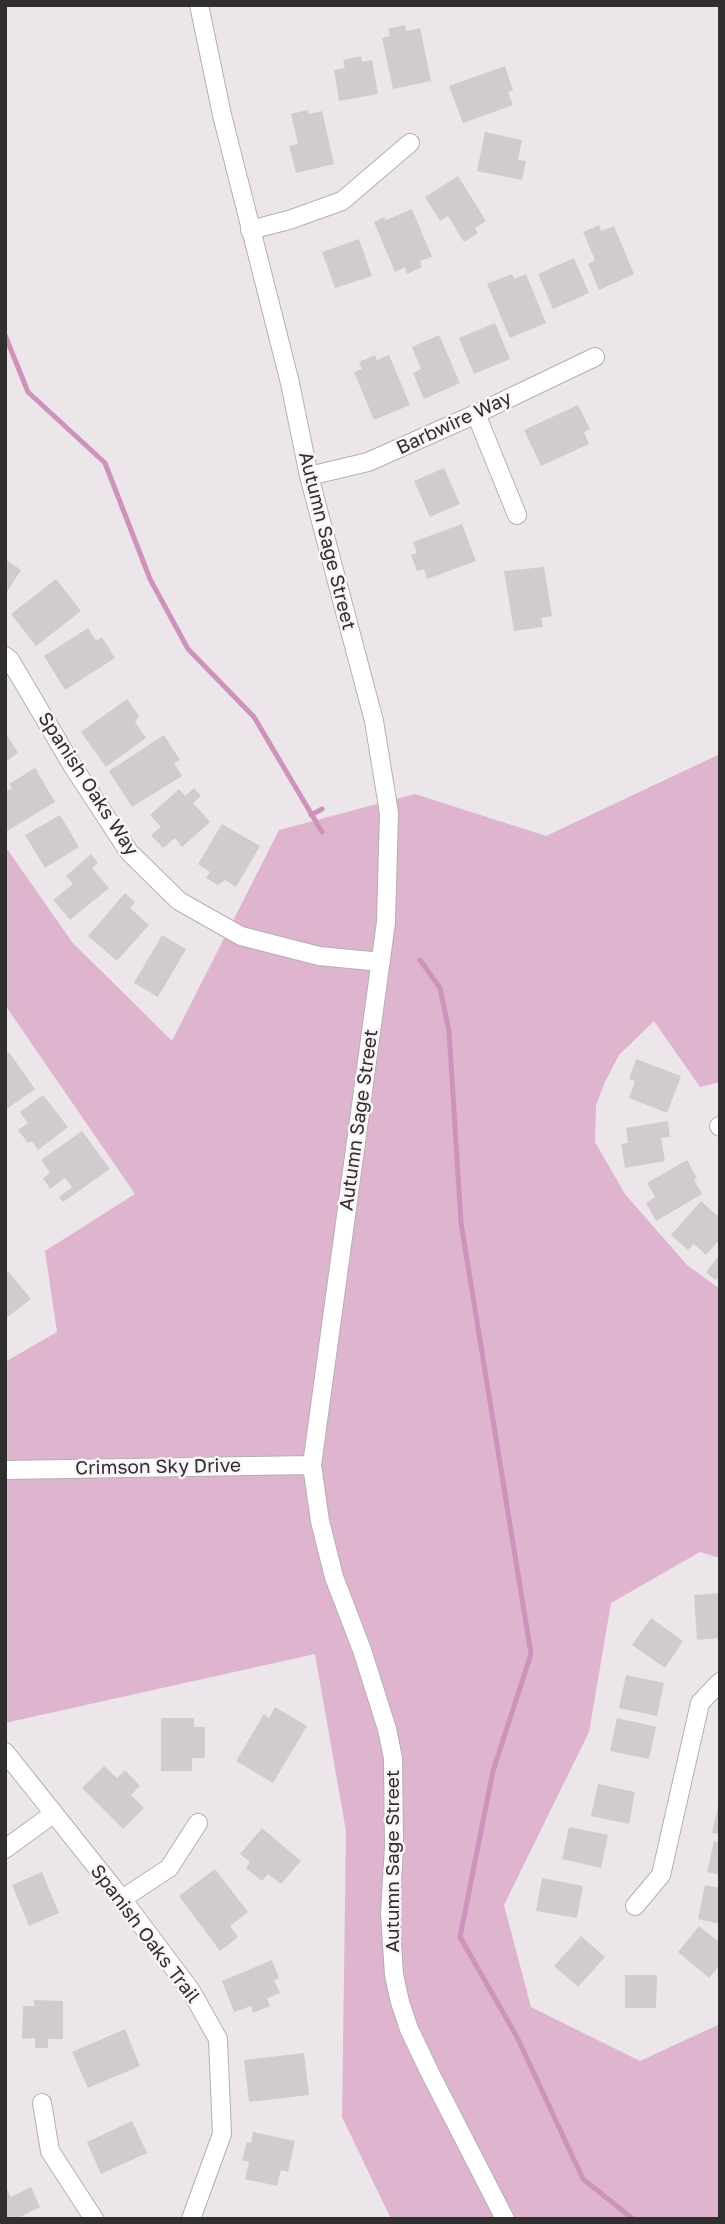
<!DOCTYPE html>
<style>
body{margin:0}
#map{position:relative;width:725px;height:2224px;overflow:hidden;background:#ece6ea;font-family:"Golos Text",sans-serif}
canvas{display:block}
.frame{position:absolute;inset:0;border:7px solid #302e2f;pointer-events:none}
</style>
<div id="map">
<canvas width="725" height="2224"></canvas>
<div class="frame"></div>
</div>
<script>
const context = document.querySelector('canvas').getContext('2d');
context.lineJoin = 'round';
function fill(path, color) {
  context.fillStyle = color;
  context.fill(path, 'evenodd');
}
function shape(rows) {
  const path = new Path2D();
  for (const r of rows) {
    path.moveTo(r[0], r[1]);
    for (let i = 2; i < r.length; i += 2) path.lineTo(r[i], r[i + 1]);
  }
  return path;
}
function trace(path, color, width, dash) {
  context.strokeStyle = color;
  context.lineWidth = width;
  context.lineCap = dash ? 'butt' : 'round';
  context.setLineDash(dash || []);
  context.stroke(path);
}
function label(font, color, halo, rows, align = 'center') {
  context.font = font + ' "Golos Text",sans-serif';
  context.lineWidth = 5;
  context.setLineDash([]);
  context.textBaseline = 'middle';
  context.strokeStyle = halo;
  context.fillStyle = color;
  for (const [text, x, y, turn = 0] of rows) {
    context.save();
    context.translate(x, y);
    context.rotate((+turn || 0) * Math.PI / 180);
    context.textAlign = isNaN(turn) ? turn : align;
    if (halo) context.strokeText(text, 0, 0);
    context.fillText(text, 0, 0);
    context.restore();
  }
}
fill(shape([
 [720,754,720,1082,700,1087,654,1021,619,1055,605,1082,596,1105,595,1142,625,1194,687,1265,720,1289,720,1558,700,1552,611,1603,589,1732,504,1905,531,2007,640,2061,720,2024,720,2219,391,2219,342,2117,346,1831,315,1654,5,1723,5,1362,57,1332,45,1251,135,1194,5,1005,5,846,72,942,172,1041,279,830,415,794,546,836]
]), '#deb4cf');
trace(shape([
 [5,335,28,392,105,463,150,579,188,649,254,717,322,832],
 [311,815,322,809],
 [420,960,440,988,449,1031,461,1223,531,1654,493,1771,460,1937,517,2037,583,2179,633,2219]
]), '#ce93ba', 5);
fill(shape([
 [405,25,406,31,420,28,431,81,393,89,382,38,390,36,388,29],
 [361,56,362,62,372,60,378,94,339,101,334,70,345,68,343,60],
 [505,66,513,90,508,92,513,105,463,123,449,86],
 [308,110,309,114,322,111,334,164,296,173,289,146,298,144,291,114],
 [485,132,522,140,518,160,526,161,522,180,477,171],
 [458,176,486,221,475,228,478,233,464,242,448,216,440,221,425,197],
 [412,209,432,257,420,261,422,267,407,274,405,267,395,272,374,222,384,217,386,220],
 [599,225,601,231,614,226,634,274,599,290,588,264,595,260,583,232],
 [359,239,372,276,335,288,322,252],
 [574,258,589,293,553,309,538,274],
 [512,274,514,279,526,274,546,323,510,338,487,284],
 [495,323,510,359,474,374,459,338],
 [439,335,460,383,424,399,413,373,421,369,412,347],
 [375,355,377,360,389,355,410,405,374,420,354,372,362,369,359,362],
 [578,405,590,429,584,432,589,444,541,466,524,430],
 [444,468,460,504,430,517,414,481],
 [462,524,476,561,427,579,424,569,417,571,411,555,417,553,413,542],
 [5,559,21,570,5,595],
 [544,567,552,616,541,618,543,627,514,631,504,571],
 [56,579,81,611,36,646,11,614],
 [88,628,96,641,102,637,115,658,65,690,44,656],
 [127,699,139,716,135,722,146,738,106,767,81,732],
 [5,732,18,753,5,762],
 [164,735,180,760,174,763,182,776,132,807,109,771],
 [35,768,55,802,7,831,5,828,5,792,12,788,9,784],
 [194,788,201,796,193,803,210,822,182,847,175,838,163,848,151,835,161,827,150,815,179,789,185,796],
 [60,815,79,847,45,868,25,835],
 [222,824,260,846,236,887,225,880,218,885,206,878,210,872,198,864],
 [91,854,98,863,92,868,109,888,70,920,53,900,73,884,66,876],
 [125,893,135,902,130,908,149,925,117,961,88,936],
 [162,935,186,949,158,997,134,983],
 [9,1052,35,1089,5,1110,5,1055],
 [636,1059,681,1076,667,1113,629,1098,635,1081,629,1079],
 [43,1095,68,1127,38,1150,32,1141,28,1143,18,1130,28,1123,20,1112],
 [668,1121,670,1137,661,1138,665,1161,625,1168,621,1144,628,1143,626,1128],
 [82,1131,110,1169,63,1202,59,1197,72,1187,65,1178,50,1189,43,1178,50,1173,41,1160],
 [687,1160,697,1178,694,1180,702,1194,656,1221,646,1203,655,1197,647,1183],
 [701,1201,720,1218,720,1239,706,1255,694,1244,688,1250,671,1235],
 [720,1254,720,1276,715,1280,706,1272],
 [8,1271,31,1299,5,1319,5,1273],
 [720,1593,720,1638,697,1640,694,1595],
 [651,1618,683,1641,665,1668,632,1645],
 [626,1675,664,1683,657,1716,619,1708],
 [275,1707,307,1726,273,1783,236,1761,264,1714,269,1718],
 [161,1718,194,1718,194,1727,205,1727,205,1758,192,1758,192,1771,161,1771],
 [617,1718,656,1727,649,1759,610,1751],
 [104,1766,117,1778,125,1770,140,1786,131,1795,144,1808,123,1829,82,1788],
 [598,1784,635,1792,629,1824,591,1816],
 [719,1802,720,1802,720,1834,712,1833],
 [569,1827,608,1835,601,1868,562,1859],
 [262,1828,301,1861,281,1884,268,1874,262,1881,246,1868,250,1862,240,1854],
 [714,1841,720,1843,720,1875,707,1872],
 [215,1869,248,1912,230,1926,238,1937,220,1951,179,1896],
 [42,1872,59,1913,29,1926,12,1885],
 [542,1878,583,1886,577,1918,536,1911],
 [705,1885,720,1888,720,1924,698,1919],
 [699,1926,720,1943,720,1965,709,1978,678,1952],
 [581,1936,605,1957,578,1987,554,1966],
 [272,1960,279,1978,274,1980,280,1993,267,1998,270,2006,253,2013,251,2006,234,2012,222,1981],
 [625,1975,657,1975,656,2008,625,2008],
 [34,2000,63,2001,63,2039,48,2039,48,2048,35,2048,35,2038,22,2039,23,2006,34,2006],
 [125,2029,140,2066,88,2088,72,2052],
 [304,2053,309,2095,249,2102,244,2060],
 [132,2121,147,2153,101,2174,87,2142],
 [253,2132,295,2141,288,2172,281,2170,277,2186,245,2179,249,2162,242,2160,247,2142,251,2143],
 [5,2185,11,2197,31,2187,40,2207,16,2219,5,2219]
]), '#d1cace');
const minor = shape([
 [199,5,222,115,290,383,309,476,374,721,389,813,386,922,312,1465,320,1521,334,1577,362,1650,387,1729,393,1758,394,1847,390,1913,394,1975,400,2002,409,2029,430,2073,505,2219],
 [250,230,289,220,342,201,410,143],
 [476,414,517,515],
 [309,476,368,462,476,414,595,357],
 [5,656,10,660,72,765,129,852,179,901,241,936,319,956,381,962],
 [719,1126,720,1127],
 [5,1470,312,1465],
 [5,1752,122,1899,191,1991,218,2039,222,2134,191,2219],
 [5,1849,53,1814],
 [122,1899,169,1868,198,1823],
 [635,1906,661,1875,700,1703,720,1682],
 [42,2103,50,2151,94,2219]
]);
trace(minor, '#b5afb3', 20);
trace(minor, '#fff', 18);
label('19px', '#302e2f', '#faf3f7', [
 ["Barbwire Way",454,423,-25],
 ["Autumn Sage Street",327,541,76],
 ["Spanish Oaks Way",88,784,57],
 ["Autumn Sage Street",359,1120,-82],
 ["Crimson Sky Drive",158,1467,-1],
 ["Autumn Sage Street",393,1861,-90],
 ["Spanish Oaks Trail",145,1934,53]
]);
</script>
